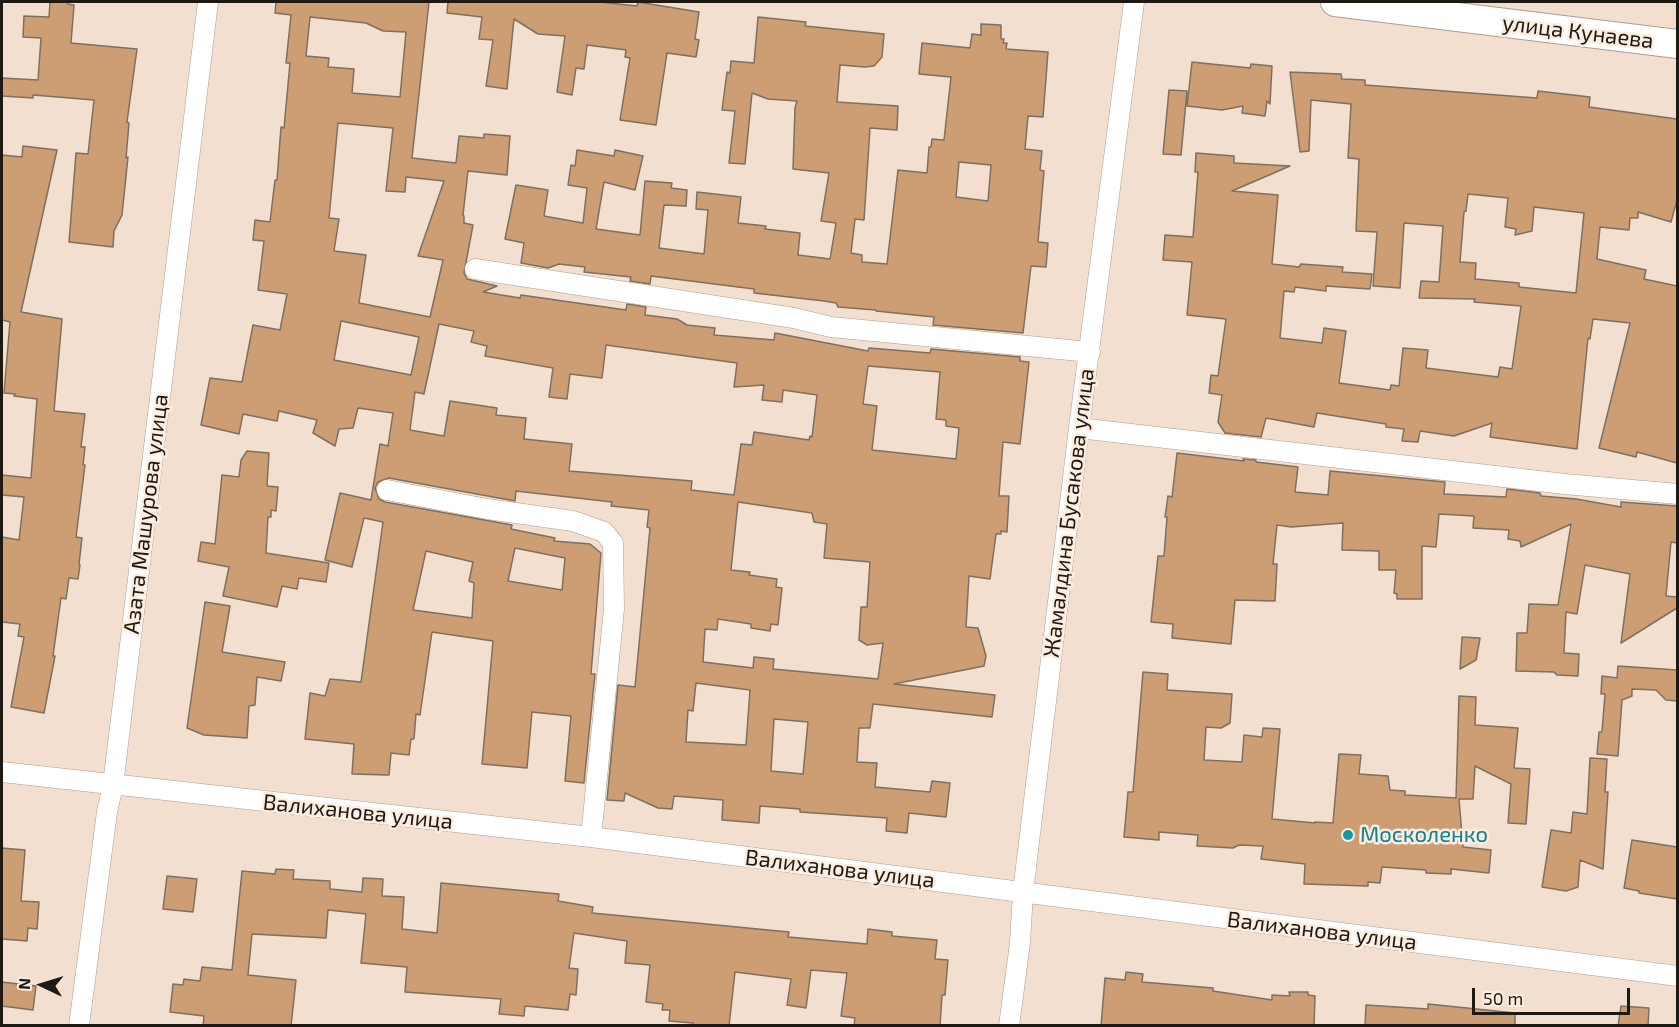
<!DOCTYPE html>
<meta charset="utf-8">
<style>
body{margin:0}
#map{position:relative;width:1679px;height:1027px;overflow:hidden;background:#f2dfd0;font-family:"Exo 2",sans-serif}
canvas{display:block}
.frame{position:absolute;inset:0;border:3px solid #1f1913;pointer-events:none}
.north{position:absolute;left:12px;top:955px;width:60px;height:60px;-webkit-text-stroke:4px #fcede1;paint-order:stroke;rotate:274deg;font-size:16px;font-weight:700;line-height:24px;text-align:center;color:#1f1913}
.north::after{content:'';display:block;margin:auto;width:21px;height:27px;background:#1f1913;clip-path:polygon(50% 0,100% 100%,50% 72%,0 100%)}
.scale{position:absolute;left:1472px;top:988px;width:158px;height:27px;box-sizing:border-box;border:3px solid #1f1913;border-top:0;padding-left:8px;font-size:18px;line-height:21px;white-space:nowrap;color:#1f1913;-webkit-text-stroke:4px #fcede1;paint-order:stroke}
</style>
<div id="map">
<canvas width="1679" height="1027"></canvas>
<div class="frame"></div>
<div class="north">N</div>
<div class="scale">50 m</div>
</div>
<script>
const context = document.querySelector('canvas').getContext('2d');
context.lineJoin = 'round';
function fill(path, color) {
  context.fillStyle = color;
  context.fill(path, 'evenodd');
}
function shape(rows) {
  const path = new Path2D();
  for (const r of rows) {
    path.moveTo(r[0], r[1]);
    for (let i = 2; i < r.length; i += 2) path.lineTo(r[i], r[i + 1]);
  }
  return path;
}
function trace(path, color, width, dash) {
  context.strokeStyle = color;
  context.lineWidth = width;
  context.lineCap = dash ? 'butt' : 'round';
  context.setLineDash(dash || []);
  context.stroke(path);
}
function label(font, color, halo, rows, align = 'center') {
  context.font = font + ' "Exo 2",sans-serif';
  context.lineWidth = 5;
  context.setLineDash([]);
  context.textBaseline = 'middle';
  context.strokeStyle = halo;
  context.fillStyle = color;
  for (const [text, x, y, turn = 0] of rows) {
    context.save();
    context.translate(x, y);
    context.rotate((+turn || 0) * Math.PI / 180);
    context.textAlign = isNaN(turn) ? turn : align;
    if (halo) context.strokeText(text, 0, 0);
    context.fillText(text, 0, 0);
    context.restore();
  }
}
const building = shape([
 [50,2,68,2,68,4,74,5,71,43,137,49,127,122,129,123,126,158,128,157,122,215,114,231,113,247,69,242,76,153,88,154,94,100,33,95,33,98,2,96,2,78,38,80,41,38,23,37,24,16,49,17,50,2],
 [276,2,429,2,412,158,456,163,459,136,484,138,484,134,510,136,507,175,468,171,463,215,464,216,464,223,473,225,464,273,467,279,497,286,483,292,520,298,521,295,626,310,627,304,646,307,645,315,677,319,687,325,715,328,714,335,774,340,775,333,868,351,869,348,930,353,931,349,1020,357,1020,361,1029,362,1020,444,1003,442,999,496,1009,496,1007,532,1001,531,1001,534,996,534,990,579,969,576,966,627,978,628,986,656,984,666,894,684,995,695,992,717,873,704,870,728,859,728,857,762,877,763,875,787,930,792,932,781,950,783,946,817,909,813,907,833,886,831,887,818,800,812,800,809,760,806,759,823,722,820,723,800,674,796,672,809,658,808,625,793,624,801,607,800,618,685,635,687,650,528,647,527,649,510,611,506,612,502,516,491,515,501,389,478,378,482,375,488,379,499,385,502,512,525,511,529,555,538,554,541,590,544,601,553,591,674,595,674,584,783,565,781,571,716,532,712,527,768,482,764,493,641,432,632,420,715,416,714,414,739,411,739,409,755,391,753,389,775,352,774,354,744,305,739,310,693,325,696,330,679,361,682,383,522,364,518,352,567,325,560,340,493,371,500,380,444,388,446,393,413,358,408,353,428,339,429,335,446,313,433,317,420,279,411,277,421,243,414,239,434,201,425,210,378,242,382,253,325,280,330,287,294,258,290,264,241,253,240,255,220,270,222,275,180,277,180,281,127,284,128,290,63,286,63,291,15,275,13,276,2],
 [310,17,366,23,383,31,406,32,400,97,352,93,354,69,328,67,329,58,306,56,310,17],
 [338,123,393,128,386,191,405,192,406,177,444,181,418,256,443,260,430,317,359,303,366,255,334,251,339,219,329,218,338,123],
 [341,321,419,337,411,375,334,360,341,321],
 [439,324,474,331,471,342,487,346,485,356,553,368,549,397,567,399,570,374,602,378,606,345,737,363,734,387,764,385,762,400,782,402,783,390,817,395,812,437,810,436,809,440,754,432,752,445,741,444,734,495,691,490,692,481,569,471,572,444,524,439,526,418,496,415,497,408,450,401,444,436,410,430,415,392,424,394,439,324],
 [868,366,940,372,936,419,946,420,946,426,959,428,956,459,872,450,877,406,863,404,868,366],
 [738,502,812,513,814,522,827,524,824,558,870,562,867,607,861,607,859,640,867,645,883,643,878,679,773,669,774,659,754,657,753,668,703,662,705,629,717,630,718,619,751,624,751,628,770,631,771,624,778,625,782,588,776,587,777,579,749,575,750,572,731,570,738,502],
 [515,548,565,558,562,590,508,581,515,548],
 [426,551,473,562,469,581,474,583,472,618,413,610,426,551],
 [696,683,750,690,746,745,686,742,688,710,693,711,696,683],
 [774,719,808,722,803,774,771,771,774,719],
 [448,2,600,2,637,6,638,2,699,12,695,39,699,40,696,57,667,53,656,125,620,120,630,58,625,57,626,50,587,45,584,69,576,68,572,95,557,92,565,36,538,34,514,19,507,89,486,86,493,40,479,39,482,17,447,13,448,2],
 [758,17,806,22,805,26,884,34,882,57,874,66,865,67,840,65,837,102,898,106,897,130,870,128,864,220,855,219,851,253,862,255,862,262,887,264,898,170,927,173,929,147,931,147,932,139,944,140,951,77,919,74,922,43,970,48,972,34,981,35,981,24,1001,25,1001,39,1004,39,1003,43,1007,43,1006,49,1048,52,1043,117,1028,116,1025,149,1042,151,1040,170,1044,171,1038,242,1048,243,1046,267,1031,266,1023,333,933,325,934,317,876,311,876,310,838,307,836,303,824,301,754,293,754,289,651,276,650,284,630,281,631,277,584,272,585,267,559,264,548,268,521,263,524,243,505,239,516,185,548,190,544,216,583,223,587,188,568,185,571,165,575,166,577,150,614,156,615,150,643,156,635,190,604,182,596,229,640,235,645,181,672,183,671,188,687,190,686,206,664,205,659,248,704,254,708,210,696,209,697,192,741,197,738,223,766,226,765,229,800,233,798,255,830,259,836,223,821,221,829,173,793,169,795,108,797,101,768,99,752,93,745,164,729,163,735,111,722,110,727,72,730,73,731,61,754,63,758,17],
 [959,162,991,165,988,201,956,197,959,162],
 [1192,62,1250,68,1251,64,1272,66,1270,104,1267,101,1265,116,1242,113,1243,106,1222,110,1187,106,1192,62],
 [1290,72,1341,74,1342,79,1365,80,1365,85,1537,98,1538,91,1590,97,1589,107,1677,119,1677,200,1671,222,1638,212,1638,218,1630,218,1629,230,1600,227,1597,259,1646,270,1644,279,1677,286,1677,463,1637,452,1636,457,1599,448,1630,323,1593,319,1590,339,1588,338,1577,449,1490,437,1492,423,1454,436,1420,431,1418,442,1402,441,1404,429,1386,427,1386,424,1317,413,1314,427,1266,418,1261,437,1225,433,1218,422,1222,395,1209,393,1211,375,1218,376,1226,319,1187,315,1192,262,1163,260,1165,235,1193,237,1198,172,1195,172,1196,153,1234,156,1234,163,1290,166,1232,191,1278,195,1272,264,1299,267,1301,264,1343,267,1342,272,1372,274,1370,289,1326,286,1326,291,1295,287,1294,292,1284,291,1280,338,1322,343,1324,328,1346,331,1339,383,1390,390,1391,385,1399,386,1403,348,1428,350,1426,368,1498,377,1500,367,1512,369,1521,306,1474,302,1475,299,1419,298,1421,281,1439,282,1443,226,1404,223,1400,288,1373,286,1377,232,1356,231,1359,159,1348,158,1351,104,1311,100,1309,151,1300,152,1290,72],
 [1468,194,1508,198,1505,227,1516,229,1515,235,1532,231,1534,207,1584,213,1576,293,1519,287,1519,283,1475,279,1476,263,1460,262,1464,212,1466,211,1468,194],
 [1169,90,1187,91,1181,155,1163,154,1169,90],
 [23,146,57,150,21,312,62,319,54,411,85,414,81,447,85,447,83,465,85,465,76,537,82,538,79,564,80,565,78,579,69,578,66,599,61,598,53,656,55,656,44,713,11,707,24,637,18,636,20,624,2,622,2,537,19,540,24,497,2,495,2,475,31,478,37,399,14,396,15,394,4,393,10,322,2,320,2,155,22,157,23,146],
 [247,451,269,453,267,486,278,487,276,511,271,510,271,517,268,517,266,553,329,563,326,582,299,578,297,589,282,586,277,607,223,596,229,567,198,561,201,542,215,544,222,475,239,477,241,460,247,451],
 [1177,453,1244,461,1243,459,1256,460,1256,462,1298,467,1295,492,1328,495,1330,471,1445,482,1444,494,1506,497,1507,489,1540,493,1541,496,1576,499,1621,507,1621,502,1677,506,1677,543,1671,542,1666,596,1677,597,1677,608,1621,643,1630,574,1585,565,1577,614,1566,612,1564,653,1579,654,1578,676,1557,675,1554,672,1516,671,1517,633,1527,633,1529,604,1558,605,1571,524,1521,547,1520,541,1508,539,1509,530,1473,528,1474,516,1439,514,1436,547,1422,546,1422,599,1397,599,1397,594,1394,593,1396,570,1379,570,1379,551,1342,550,1343,523,1291,527,1277,525,1273,564,1277,564,1275,601,1235,600,1231,644,1172,638,1173,624,1151,622,1158,556,1164,556,1167,517,1165,517,1168,496,1172,497,1177,453],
 [205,602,230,606,222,652,285,662,281,681,257,677,255,705,249,706,247,738,204,735,187,728,205,602],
 [1462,637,1480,638,1476,660,1460,669,1462,637],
 [1618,666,1677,670,1677,701,1666,700,1656,690,1632,689,1632,696,1622,700,1618,756,1597,754,1599,732,1602,732,1605,694,1601,694,1602,676,1617,678,1618,666],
 [1143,672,1168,674,1167,690,1232,694,1230,723,1221,728,1206,727,1204,760,1242,762,1244,735,1262,737,1263,728,1280,729,1272,819,1315,823,1315,822,1333,823,1339,754,1361,755,1359,774,1388,776,1390,790,1405,791,1405,795,1456,798,1459,696,1476,697,1475,725,1518,728,1514,768,1530,769,1526,824,1508,823,1511,784,1475,766,1473,799,1459,799,1463,847,1491,850,1489,873,1451,869,1451,874,1426,873,1426,870,1382,867,1380,883,1368,882,1368,886,1304,884,1305,864,1261,859,1263,846,1239,845,1233,848,1197,846,1198,835,1159,832,1159,840,1124,837,1128,792,1133,792,1143,672],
 [1590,758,1607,759,1605,792,1608,792,1603,869,1580,860,1578,887,1566,891,1542,887,1551,830,1571,833,1573,812,1587,814,1590,758],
 [1632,840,1677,847,1677,899,1639,893,1639,891,1624,888,1632,840],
 [2,848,25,850,21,901,39,902,37,929,28,928,27,941,2,939,2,848],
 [276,869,294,870,293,879,330,881,330,889,362,892,363,878,383,879,382,896,404,897,402,929,437,933,441,883,559,894,558,901,593,907,592,913,789,932,788,937,867,944,868,929,892,932,892,936,937,940,935,959,948,960,945,995,942,995,940,1026,854,1026,855,1018,841,1016,847,973,811,970,806,1008,787,1005,791,979,735,972,729,1026,693,1026,693,1023,669,1021,670,1010,662,1010,663,1004,646,1002,650,965,625,963,627,941,574,933,569,968,578,969,576,995,570,994,568,1010,525,1006,524,1016,499,1014,501,999,405,992,407,967,361,963,366,914,328,910,326,938,252,934,248,975,296,980,291,1026,203,1026,204,1016,170,1012,173,984,183,985,184,979,200,981,202,967,232,970,242,871,275,874,276,869],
 [167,876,197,879,193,912,163,909,167,876],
 [1126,972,1143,974,1142,982,1213,988,1213,991,1272,1000,1272,995,1290,996,1289,992,1308,992,1308,995,1315,996,1314,1026,1101,1026,1105,978,1125,980,1126,972],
 [2,982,36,986,33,1010,2,1006,2,982],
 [1428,1004,1515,1013,1515,1026,1365,1026,1366,1005,1428,1009,1428,1004],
 [1621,1006,1649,1008,1648,1026,1618,1026,1621,1006]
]);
fill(building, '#cd9d73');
trace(building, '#7f6f61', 1.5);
const street = shape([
 [475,269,794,318,831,327,1090,352],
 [1079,428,1565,484,1678,494],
 [387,490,487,509,573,521,604,532,613,543,614,609,591,837],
 [2,772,591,837,1678,976],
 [79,1026,107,812,113,785,208,2],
 [1009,1026,1020,943,1023,892,1079,428,1134,2]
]);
const secondary = shape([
 [1335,2,1678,44]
]);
trace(street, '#af9d8f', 21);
trace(secondary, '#af9d8f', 30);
trace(street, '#fff', 20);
trace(secondary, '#fff', 28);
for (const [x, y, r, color] of [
 [1348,835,6,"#0f9aa8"]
]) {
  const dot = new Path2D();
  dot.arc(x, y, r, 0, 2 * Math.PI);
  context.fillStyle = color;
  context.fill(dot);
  trace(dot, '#fcede1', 2);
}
label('22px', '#1f1913', '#fcede1', [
 ["улица Кунаева",1578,32,7],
 ["Жамалдина Бусакова улица",1069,513,-83],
 ["Азата Машурова улица",146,514,-83],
 ["Валиханова улица",358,812,6],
 ["Валиханова улица",840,869,7],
 ["Валиханова улица",1322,931,7]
]);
label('22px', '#0d838f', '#fcede1', [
 ["Москоленко",1360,835]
], 'left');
</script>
